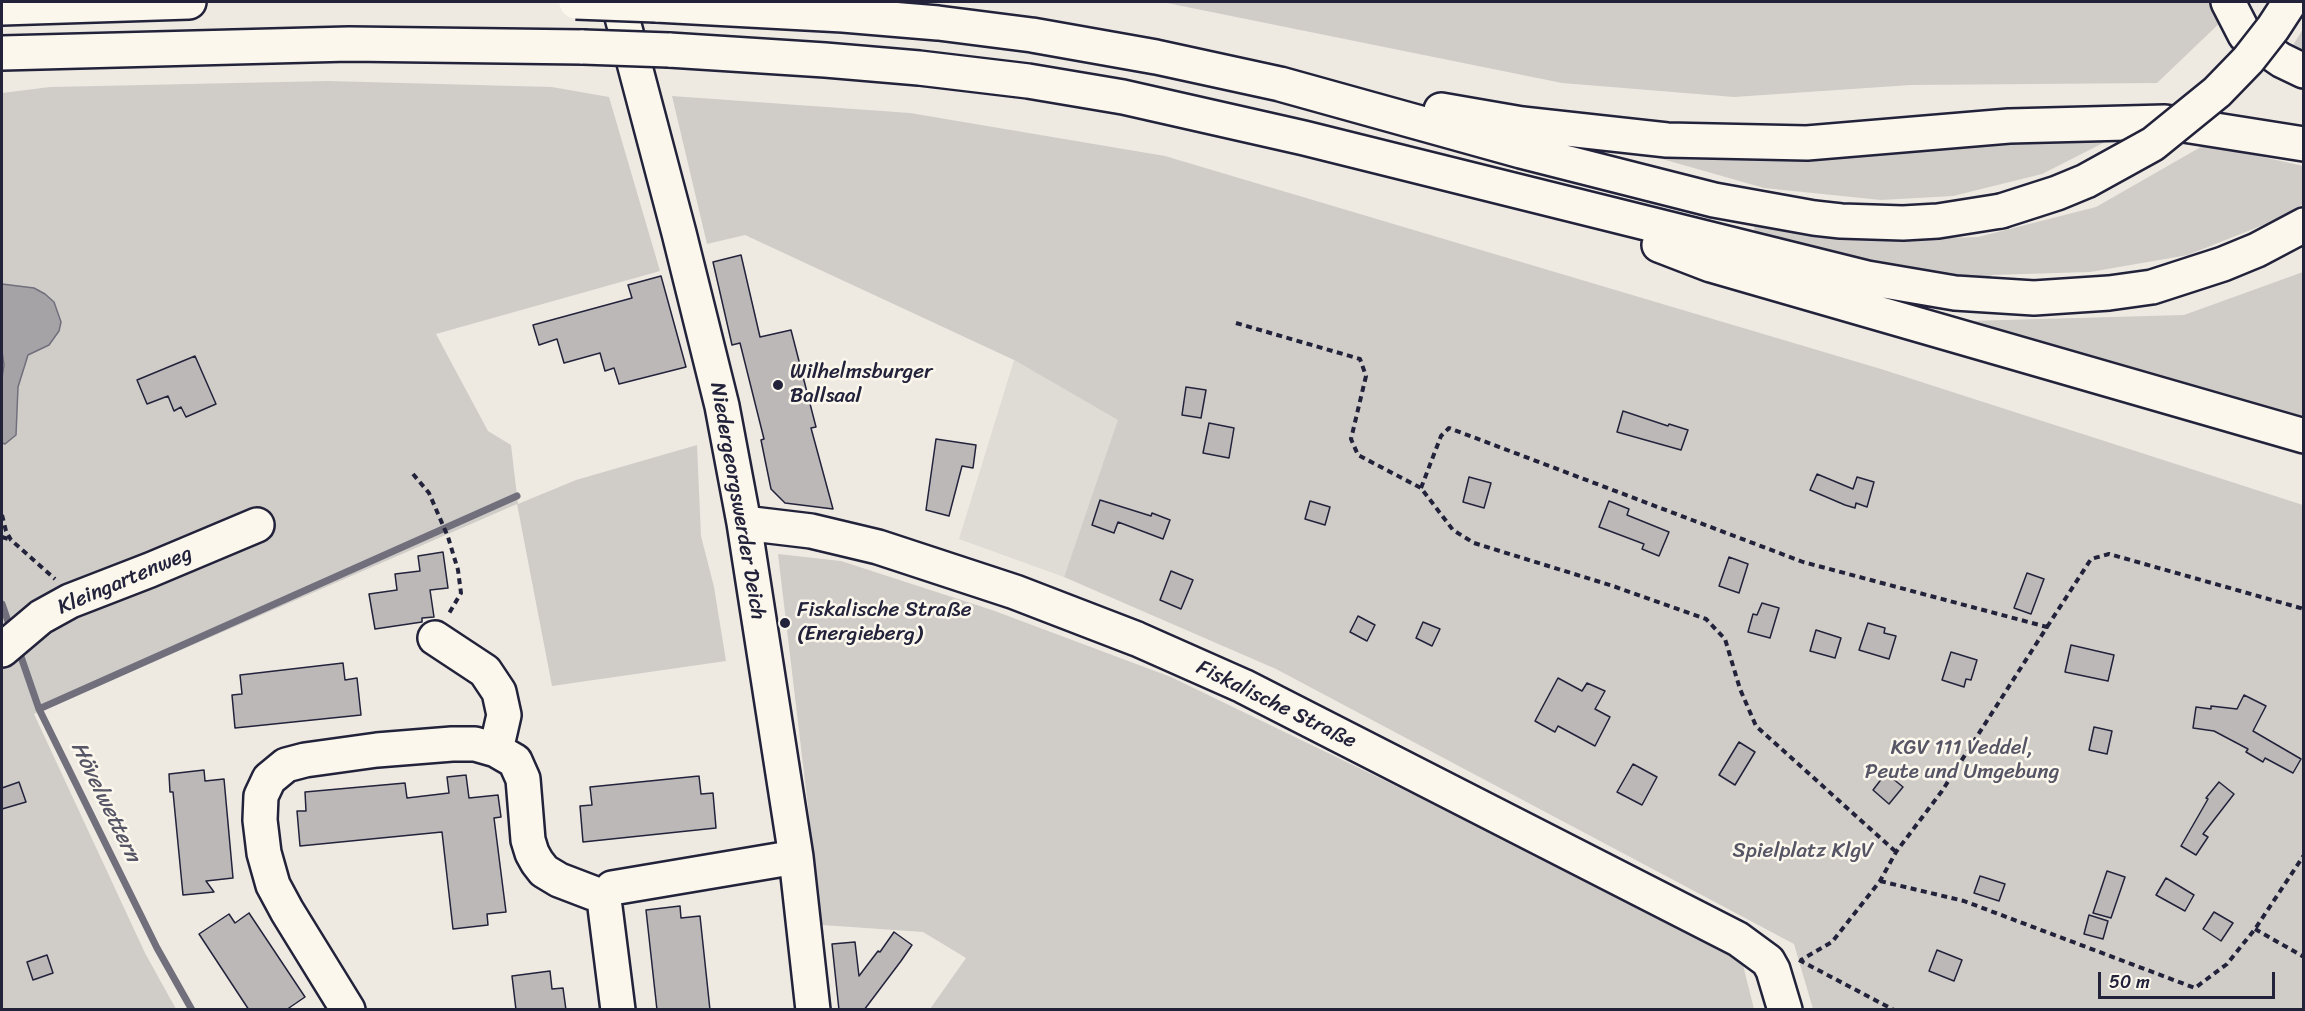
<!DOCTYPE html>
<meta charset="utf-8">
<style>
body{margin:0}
#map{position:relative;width:2305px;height:1011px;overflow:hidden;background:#eeeae2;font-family:Sriracha,sans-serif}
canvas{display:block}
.frame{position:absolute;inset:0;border:3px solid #22223b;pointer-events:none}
.scale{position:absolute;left:2098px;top:972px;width:177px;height:27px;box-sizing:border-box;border:3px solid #22223b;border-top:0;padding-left:8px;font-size:18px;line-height:21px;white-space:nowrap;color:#22223b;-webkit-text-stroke:4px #fbf7ec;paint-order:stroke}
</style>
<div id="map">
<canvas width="2305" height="1011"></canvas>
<div class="frame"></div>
<div class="scale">50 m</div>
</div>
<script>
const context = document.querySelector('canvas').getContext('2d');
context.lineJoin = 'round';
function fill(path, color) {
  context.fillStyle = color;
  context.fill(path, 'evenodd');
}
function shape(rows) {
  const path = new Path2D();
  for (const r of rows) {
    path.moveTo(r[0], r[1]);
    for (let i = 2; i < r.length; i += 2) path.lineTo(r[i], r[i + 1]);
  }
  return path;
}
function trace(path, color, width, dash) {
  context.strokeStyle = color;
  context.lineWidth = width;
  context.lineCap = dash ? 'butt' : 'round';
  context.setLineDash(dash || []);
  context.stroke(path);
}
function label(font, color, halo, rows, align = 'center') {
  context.font = font + ' Sriracha,sans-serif';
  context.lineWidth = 5;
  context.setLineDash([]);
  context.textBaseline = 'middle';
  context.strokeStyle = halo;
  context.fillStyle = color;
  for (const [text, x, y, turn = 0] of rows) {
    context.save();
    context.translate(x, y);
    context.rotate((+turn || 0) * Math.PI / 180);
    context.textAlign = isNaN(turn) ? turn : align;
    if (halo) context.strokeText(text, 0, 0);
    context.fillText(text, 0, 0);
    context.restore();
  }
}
fill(shape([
 [1014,360,1119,420,1064,577,959,539]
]), '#dfdbd5');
fill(shape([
 [1162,2,2220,2,2226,17,2157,83,1911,85,1734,97,1562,83],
 [2303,29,2303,56,2290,50],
 [328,81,552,87,609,97,660,271,436,334,488,431,511,445,518,504,576,480,697,445,701,536,714,587,726,661,552,686,517,504,34,714,145,953,176,1009,2,1009,2,93,50,87],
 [672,96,910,113,1165,156,1881,369,2303,505,2303,1009,1813,1009,1794,944,1276,669,1064,577,1118,420,1014,360,745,235,707,244],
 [2119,135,2042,174,1953,196,1881,200,1764,188,1641,153],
 [2206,144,2303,166,2303,204,2278,219,2188,255,2090,272,1992,275,1979,281,1756,238,1754,226,1865,240,1978,237,2096,207],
 [2303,272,2303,423,1953,325,1948,316,1968,321,2184,315],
 [778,554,841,561,992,610,1171,677,1518,845,1548,862,1741,957,1754,1009,930,1009,966,958,923,932,822,925]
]), '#d0cdc9');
const water = shape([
 [2,284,34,288,45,294,54,302,61,322,59,331,49,345,28,355,18,387,16,435,5,444,2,443,2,378,4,365,2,351,2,284]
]);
fill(water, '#a6a3a7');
trace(water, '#716f7c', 1.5);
trace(shape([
 [2,604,11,630],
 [18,648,39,709,157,948,192,1010],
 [39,709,517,496]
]), '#716f7c', 7);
const building = shape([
 [741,255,760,337,791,330,816,427,811,428,833,509,785,503,771,489,761,440,764,439,740,343,732,345,713,262,741,255],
 [661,276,686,367,619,384,614,368,605,371,600,353,564,363,557,339,539,345,533,325,632,298,628,285,661,276],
 [195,356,216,404,186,417,181,407,174,411,168,396,147,404,137,380,195,356],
 [1186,387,1206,390,1201,418,1182,415,1186,387],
 [1623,411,1668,426,1669,424,1688,430,1681,450,1617,432,1623,411],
 [1209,423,1234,428,1229,458,1203,453,1209,423],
 [936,439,976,445,973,468,962,466,949,516,926,510,936,439],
 [1817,474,1853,489,1857,477,1874,482,1867,507,1856,503,1855,508,1845,505,1810,490,1817,474],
 [1469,477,1491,483,1484,508,1463,502,1469,477],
 [1100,500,1151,516,1152,513,1170,520,1163,539,1118,522,1114,533,1092,525,1100,500],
 [1310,501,1330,507,1325,525,1305,519,1310,501],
 [1609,501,1629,509,1627,515,1669,532,1659,556,1642,549,1644,544,1599,527,1609,501],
 [443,552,448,588,430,590,434,617,422,618,422,622,375,629,369,594,397,590,395,574,420,571,418,556,443,552],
 [1729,557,1748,564,1739,593,1719,586,1729,557],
 [1171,571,1193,580,1181,609,1160,600,1171,571],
 [2027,573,2044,579,2031,614,2014,608,2027,573],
 [1762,603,1779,608,1770,638,1748,632,1753,614,1757,615,1762,603],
 [1358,616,1375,625,1367,641,1350,632,1358,616],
 [1423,622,1440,629,1432,646,1416,638,1423,622],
 [1868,623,1885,628,1884,633,1896,636,1889,659,1859,650,1868,623],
 [1816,630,1841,638,1835,658,1810,651,1816,630],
 [2071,645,2114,655,2108,681,2065,672,2071,645],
 [1951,652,1977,660,1971,680,1966,679,1964,687,1942,680,1951,652],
 [343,663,345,680,357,678,361,715,235,728,232,695,242,694,240,675,343,663],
 [1558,678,1582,691,1587,683,1605,691,1595,709,1610,717,1595,746,1558,726,1555,732,1535,721,1558,678],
 [2244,695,2266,706,2253,731,2301,759,2293,773,2265,758,2263,762,2246,752,2248,749,2214,731,2193,728,2196,707,2211,709,2211,706,2237,709,2244,695],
 [2094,727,2112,731,2107,754,2089,750,2094,727],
 [1739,742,1755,752,1735,785,1719,775,1739,742],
 [1633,764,1657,777,1642,805,1617,792,1633,764],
 [204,770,205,781,224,779,233,878,206,881,214,892,183,895,173,792,170,792,169,774,204,770],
 [1886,773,1903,787,1889,804,1873,790,1886,773],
 [466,775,469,798,498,795,501,817,494,818,506,912,487,914,488,925,453,929,442,832,300,846,297,811,306,811,305,792,405,783,407,798,449,793,447,777,466,775],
 [699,776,701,794,713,793,716,828,583,842,580,806,592,805,590,787,699,776],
 [19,782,26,802,2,809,2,788,19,782],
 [2219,782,2234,794,2203,834,2208,837,2196,855,2181,846,2208,799,2206,798,2219,782],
 [2107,871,2125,877,2111,918,2093,913,2107,871],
 [1980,876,2005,884,1999,901,1974,893,1980,876],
 [2166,878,2194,895,2185,911,2156,895,2166,878],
 [680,906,681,918,700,916,710,1010,657,1010,646,910,680,906],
 [2214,912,2233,923,2221,941,2203,929,2214,912],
 [249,913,305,997,286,1010,249,1010,199,934,229,914,235,923,249,913],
 [2089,915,2108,921,2103,939,2084,934,2089,915],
 [894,932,912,945,901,961,864,1010,839,1010,832,944,855,942,859,976,878,951,880,952,894,932],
 [1937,950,1962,960,1954,981,1929,971,1937,950],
 [47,955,53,973,33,980,27,962,47,955],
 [550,971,552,989,563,988,566,1010,516,1010,512,976,550,971]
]);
fill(building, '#bcb8b8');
trace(building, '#22223b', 1.5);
const minor = shape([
 [618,2,679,233,722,406,744,523,796,857,813,1010],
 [2228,2,2245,35,2281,60,2304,71],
 [744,523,811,531,878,547,1015,592,1137,639,1243,686,1738,939,1768,961,1773,970,1785,1010],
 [435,638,485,671,499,692,504,715,496,750],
 [2,650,41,617,70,601,150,570,257,525],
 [612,888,796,857],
 [605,907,618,1010],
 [348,1010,287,911,273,885,264,853,260,820,261,796,269,779,286,765,305,760,377,750,452,744,475,744,496,750,515,761,523,779,528,840,532,853,537,862,544,871,559,880,593,893]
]);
const highway = shape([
 [656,5,843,15,938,23,1032,35,1156,57,1280,84,1521,151,1714,200,1814,218,1841,221,1903,223,1938,221,2001,211],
 [2,8,189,2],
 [669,50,825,60,919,68,1028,81,1123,97,1304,138,1867,278,1955,293,2034,298,2109,293,2152,287,2223,264,2257,250,2304,225],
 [2,53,349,44,583,47],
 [1441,110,1522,124,1667,140,1807,143,2009,126,2165,122,2304,144],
 [1659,245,1711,265,2304,436]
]);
trace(minor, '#22223b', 38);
trace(highway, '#22223b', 38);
trace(shape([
 [1236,323,1360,359,1366,376,1351,439,1358,455,1421,488,1453,530,1474,543,1613,586,1706,619,1725,639,1740,689,1756,726,1896,852],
 [413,474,429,493,448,537,458,570,461,593,448,615],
 [1421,488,1441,436,1449,428,1803,562,2047,627,1942,791,1896,852,1880,881,1832,942,1801,960],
 [2,515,6,531,11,540,55,579],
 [2,537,11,540],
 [2047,627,2091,559,2109,554,2304,609],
 [1880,881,1964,901,2195,988,2227,964,2255,929,2304,855],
 [2255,929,2304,957],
 [1799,960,1894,1010]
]), '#22223b', 4, [6, 4.5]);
trace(minor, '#fbf7ec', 33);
trace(highway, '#fbf7ec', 33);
const highwayBridge = shape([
 [576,2,656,5],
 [583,47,669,50],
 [2001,211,2057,193,2086,181,2153,144,2217,92,2248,60,2273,28,2290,2]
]);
trace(highwayBridge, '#22223b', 38, []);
trace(highwayBridge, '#fbf7ec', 33);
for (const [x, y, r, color] of [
 [778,385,6,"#22223b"],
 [785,623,6,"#22223b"]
]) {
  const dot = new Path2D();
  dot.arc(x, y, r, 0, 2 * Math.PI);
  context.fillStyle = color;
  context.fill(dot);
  trace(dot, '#fbf7ec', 2);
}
label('21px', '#22223b', '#fbf7ec', [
 ["Wilhelmsburger",790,373],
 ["Ballsaal",790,397],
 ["Fiskalische Straße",797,611],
 ["(Energieberg)",797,635]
], 'left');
label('21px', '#22223b', '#fbf7ec', [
 ["Niedergeorgswerder Deich",737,501,80],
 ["Kleingartenweg",125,581,-23],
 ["Fiskalische Straße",1276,705,26]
]);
label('21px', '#565566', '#fbf7ec', [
 ["KGV 111 Veddel,",1962,749],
 ["Peute und Umgebung",1962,773],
 ["Spielplatz KlgV",1803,852]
]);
label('italic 22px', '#575666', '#fbf7ec', [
 ["Hövelwettern",105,802,64]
]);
</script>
